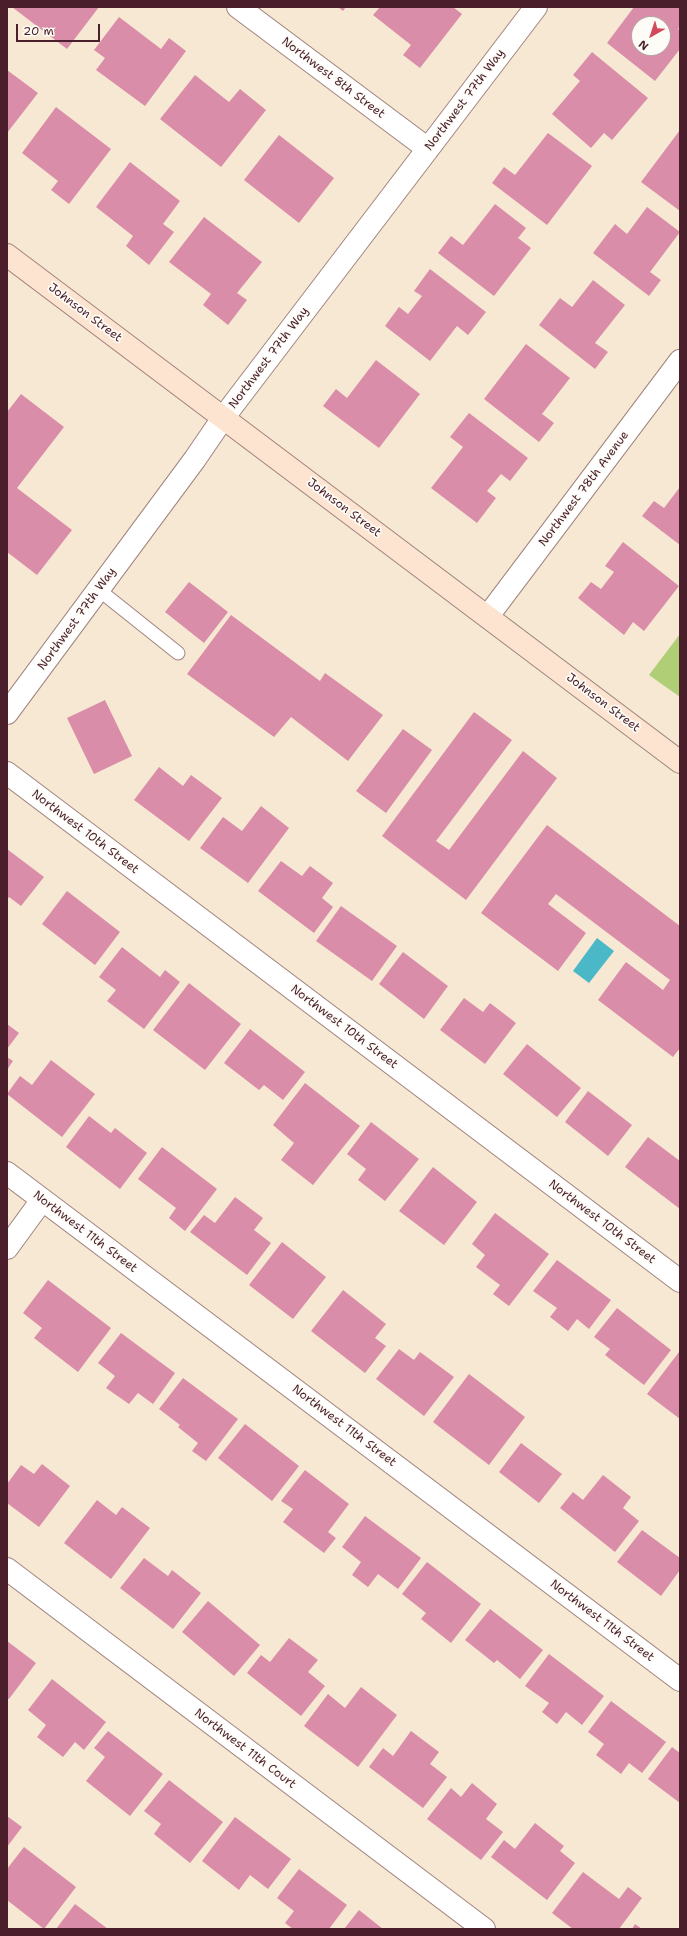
<!DOCTYPE html>
<style>
body{margin:0}
#map{position:relative;width:687px;height:1936px;overflow:hidden;background:#f7e8d3;font-family:"Shantell Sans",sans-serif}
canvas{display:block}
.frame{position:absolute;inset:0;border:8px solid #4a1f2b;pointer-events:none}
.north{position:absolute;left:631px;top:16px;width:40px;height:40px;box-sizing:border-box;background:#fdfcf7;border:1px solid #b5a4a5;border-radius:50%;rotate:219deg;font-size:11px;font-weight:700;line-height:16px;text-align:center;color:#4a1f2b}
.north::after{content:'';display:block;margin:auto;width:14px;height:18px;background:#d1495b;clip-path:polygon(50% 0,100% 100%,50% 72%,0 100%)}
.scale{position:absolute;left:16px;top:24px;width:84px;height:18px;box-sizing:border-box;border:2px solid #4a1f2b;border-top:0;padding-left:5px;font-size:12px;line-height:14px;white-space:nowrap;color:#4a1f2b;-webkit-text-stroke:3px #fdfcf7;paint-order:stroke}
</style>
<div id="map">
<canvas width="687" height="1936"></canvas>
<div class="frame"></div>
<div class="north">N</div>
<div class="scale">20 m</div>
</div>
<script>
const context = document.querySelector('canvas').getContext('2d');
context.lineJoin = 'round';
function fill(path, color) {
  context.fillStyle = color;
  context.fill(path, 'evenodd');
}
function shape(rows) {
  const path = new Path2D();
  for (const r of rows) {
    path.moveTo(r[0], r[1]);
    for (let i = 2; i < r.length; i += 2) path.lineTo(r[i], r[i + 1]);
  }
  return path;
}
function trace(path, color, width, dash) {
  context.strokeStyle = color;
  context.lineWidth = width;
  context.lineCap = dash ? 'butt' : 'round';
  context.setLineDash(dash || []);
  context.stroke(path);
}
function label(font, color, halo, rows, align = 'center') {
  context.font = font + ' "Shantell Sans",sans-serif';
  context.lineWidth = 3.5;
  context.setLineDash([]);
  context.textBaseline = 'middle';
  context.strokeStyle = halo;
  context.fillStyle = color;
  for (const [text, x, y, turn = 0] of rows) {
    context.save();
    context.translate(x, y);
    context.rotate((+turn || 0) * Math.PI / 180);
    context.textAlign = isNaN(turn) ? turn : align;
    if (halo) context.strokeText(text, 0, 0);
    context.fillText(text, 0, 0);
    context.restore();
  }
}
fill(shape([
 [680,634,680,697,649,675]
]), '#afce76');
fill(shape([
 [597,938,614,951,589,983,573,971]
]), '#4bb8c7');
fill(shape([
 [12,7,99,7,67,49],
 [338,7,346,7,343,11],
 [380,7,453,7,462,14,420,68,403,55,411,45,373,15],
 [634,7,677,7,680,9,680,26,678,29,680,31,680,49,655,81,607,43],
 [639,24,663,24,663,48,639,48],
 [119,17,161,49,169,38,186,51,145,106,96,70,105,58,94,50],
 [592,52,648,98,612,140,604,133,591,148,552,114,580,81,573,75],
 [7,70,38,93,7,133],
 [195,75,229,102,240,89,266,110,221,167,160,119],
 [56,107,111,149,69,204,51,190,58,181,22,153],
 [680,130,680,211,641,182],
 [548,133,592,166,547,225,492,183,504,167,515,175],
 [279,135,334,178,299,223,244,180],
 [130,162,180,201,163,224,174,232,149,265,126,246,133,236,96,207],
 [495,204,526,228,518,238,531,248,494,296,438,253,451,236,463,245],
 [647,207,680,232,650,272,661,280,649,296,593,253,615,224,627,234],
 [204,217,262,262,237,293,247,300,228,325,203,305,211,294,169,262],
 [430,269,486,312,468,335,457,326,430,361,385,326,399,307,408,314,422,296,414,291],
 [593,280,625,305,595,343,608,352,595,369,539,325,560,298,572,307],
 [526,344,570,378,542,414,554,423,539,442,484,399],
 [376,360,420,394,379,448,323,406,336,389,347,398],
 [21,394,64,427,17,488,72,530,37,575,7,552,7,412],
 [469,413,528,458,510,481,501,474,487,491,496,498,477,523,431,488,463,447,450,437],
 [680,487,680,545,642,516,654,501,664,508],
 [623,542,679,586,644,631,633,622,624,635,578,598,591,582,601,589,614,572,605,566],
 [189,582,228,612,204,643,165,612],
 [231,615,320,681,325,673,383,715,348,761,291,717,274,737,187,674],
 [105,700,132,756,94,774,67,718],
 [474,712,512,740,436,841,449,850,523,751,557,778,466,900,382,836],
 [403,729,432,750,386,813,356,791],
 [159,767,183,786,191,775,222,798,189,841,134,800],
 [261,806,289,828,248,883,200,848,223,817,242,831],
 [547,825,680,926,680,1048,673,1057,598,1000,626,962,663,990,670,980,556,894,548,904,586,933,558,971,481,913],
 [7,849,44,877,21,906,9,897,7,900],
 [281,861,302,876,310,866,333,883,322,898,333,907,314,933,258,891],
 [67,891,120,932,95,965,42,924],
 [341,906,397,946,372,981,316,941],
 [122,947,160,977,165,970,180,982,144,1029,107,1001,116,990,99,977],
 [403,952,448,986,424,1019,379,984],
 [189,983,241,1024,205,1070,153,1030],
 [464,998,483,1012,490,1003,516,1023,485,1064,440,1030],
 [7,1024,19,1033,7,1049],
 [250,1029,305,1072,283,1100,264,1085,259,1090,224,1063],
 [527,1044,581,1088,557,1117,503,1074],
 [7,1057,13,1061,7,1070],
 [51,1060,95,1094,62,1137,7,1094,20,1076,32,1085],
 [305,1083,360,1126,313,1185,281,1160,294,1143,273,1125],
 [588,1091,632,1125,608,1156,565,1122],
 [89,1116,111,1133,115,1128,147,1153,120,1189,66,1147],
 [371,1122,419,1159,385,1201,358,1180,366,1169,347,1154],
 [648,1137,680,1161,680,1209,625,1167],
 [162,1147,217,1189,185,1231,169,1218,176,1208,138,1179],
 [433,1167,477,1202,444,1245,399,1211],
 [235,1197,263,1218,254,1230,271,1243,247,1275,190,1232,204,1215,215,1223],
 [495,1213,549,1254,509,1306,493,1294,500,1285,476,1267,485,1255,472,1244],
 [282,1242,326,1277,293,1319,249,1285],
 [557,1260,611,1300,589,1329,577,1319,568,1331,550,1317,557,1308,533,1291],
 [48,1280,111,1328,78,1372,34,1338,42,1328,23,1313],
 [343,1290,386,1324,375,1338,386,1346,365,1373,311,1331],
 [617,1308,671,1350,644,1385,605,1355,610,1349,594,1337],
 [121,1333,175,1373,153,1404,138,1393,129,1404,106,1388,115,1376,98,1363],
 [399,1349,414,1360,420,1352,454,1377,424,1416,376,1379],
 [679,1352,680,1353,680,1419,647,1394],
 [469,1374,525,1417,489,1465,433,1422],
 [183,1378,238,1419,206,1461,192,1451,198,1443,178,1427,180,1425,159,1409],
 [245,1424,299,1466,272,1501,218,1458],
 [521,1443,562,1474,539,1503,499,1472],
 [42,1464,70,1486,39,1527,7,1503,7,1484,21,1465,34,1474],
 [305,1470,349,1504,328,1532,336,1538,324,1553,283,1522,293,1509,281,1501],
 [603,1475,631,1497,623,1508,639,1521,615,1552,560,1508,573,1492,583,1500],
 [97,1500,116,1515,122,1507,150,1528,111,1579,64,1543],
 [365,1516,421,1558,398,1589,378,1574,368,1587,352,1575,361,1562,342,1547],
 [642,1530,680,1558,680,1570,661,1596,617,1562],
 [144,1558,168,1576,172,1570,201,1593,173,1629,120,1588],
 [427,1562,481,1604,451,1643,421,1619,426,1613,402,1594],
 [208,1601,260,1645,234,1676,182,1632],
 [490,1609,543,1650,520,1679,497,1660,494,1663,465,1640],
 [289,1638,318,1660,308,1672,325,1686,301,1716,247,1673,261,1655,270,1662],
 [7,1641,36,1663,9,1699,7,1698],
 [549,1654,604,1696,582,1725,566,1712,557,1724,542,1712,549,1703,525,1686],
 [52,1679,106,1722,84,1750,75,1742,63,1757,37,1737,46,1725,28,1710],
 [361,1687,397,1715,358,1767,304,1726,328,1694,345,1708],
 [611,1701,666,1742,642,1773,629,1763,621,1774,596,1755,604,1744,588,1732],
 [108,1731,163,1774,130,1816,86,1781,105,1757,94,1748],
 [411,1731,439,1752,430,1764,447,1777,423,1808,369,1767,383,1748,393,1756],
 [672,1747,680,1753,680,1803,648,1779],
 [169,1780,223,1822,190,1863,154,1834,161,1824,144,1811],
 [472,1783,497,1804,486,1819,503,1832,481,1860,427,1819,451,1788,461,1797],
 [7,1816,22,1827,7,1847],
 [235,1817,291,1859,268,1889,250,1875,239,1890,202,1861],
 [535,1823,564,1846,560,1851,575,1863,547,1900,491,1857,504,1840,515,1849],
 [24,1847,76,1887,44,1929,7,1900,7,1869],
 [299,1869,347,1905,329,1929,293,1929,285,1923,294,1911,277,1898],
 [583,1872,619,1899,628,1887,642,1898,619,1929,573,1929,552,1913],
 [75,1904,108,1929,56,1929],
 [359,1910,383,1929,344,1929],
 [635,1924,642,1929,632,1929]
]), '#da8da8');
const lane = shape([
 [99,590,178,653]
]);
const street = shape([
 [238,7,428,149],
 [488,616,680,361],
 [7,713,195,459,223,418,536,7],
 [7,773,680,1281],
 [7,1173,680,1680],
 [7,1248,42,1200],
 [7,1569,484,1929]
]);
const secondary = shape([
 [7,255,680,762]
]);
trace(lane, '#a0847f', 15);
trace(street, '#a0847f', 24);
trace(secondary, '#a0847f', 24);
trace(lane, '#fff', 13);
trace(street, '#fff', 22);
trace(secondary, '#fde4d0', 22);
label('12px', '#4a1f2b', '#fdfcf7', [
 ["Northwest 8th Street",333,78,37],
 ["Northwest 77th Way",465,100,-53],
 ["Johnson Street",85,313,37],
 ["Northwest 77th Way",269,358,-53],
 ["Northwest 78th Avenue",584,489,-53],
 ["Johnson Street",344,508,37],
 ["Northwest 77th Way",77,619,-54],
 ["Johnson Street",603,703,37],
 ["Northwest 10th Street",85,832,37],
 ["Northwest 10th Street",344,1027,37],
 ["Northwest 10th Street",602,1222,37],
 ["Northwest 11th Street",85,1232,37],
 ["Northwest 11th Street",344,1426,37],
 ["Northwest 11th Street",602,1621,37],
 ["Northwest 11th Court",245,1749,37]
]);
</script>
